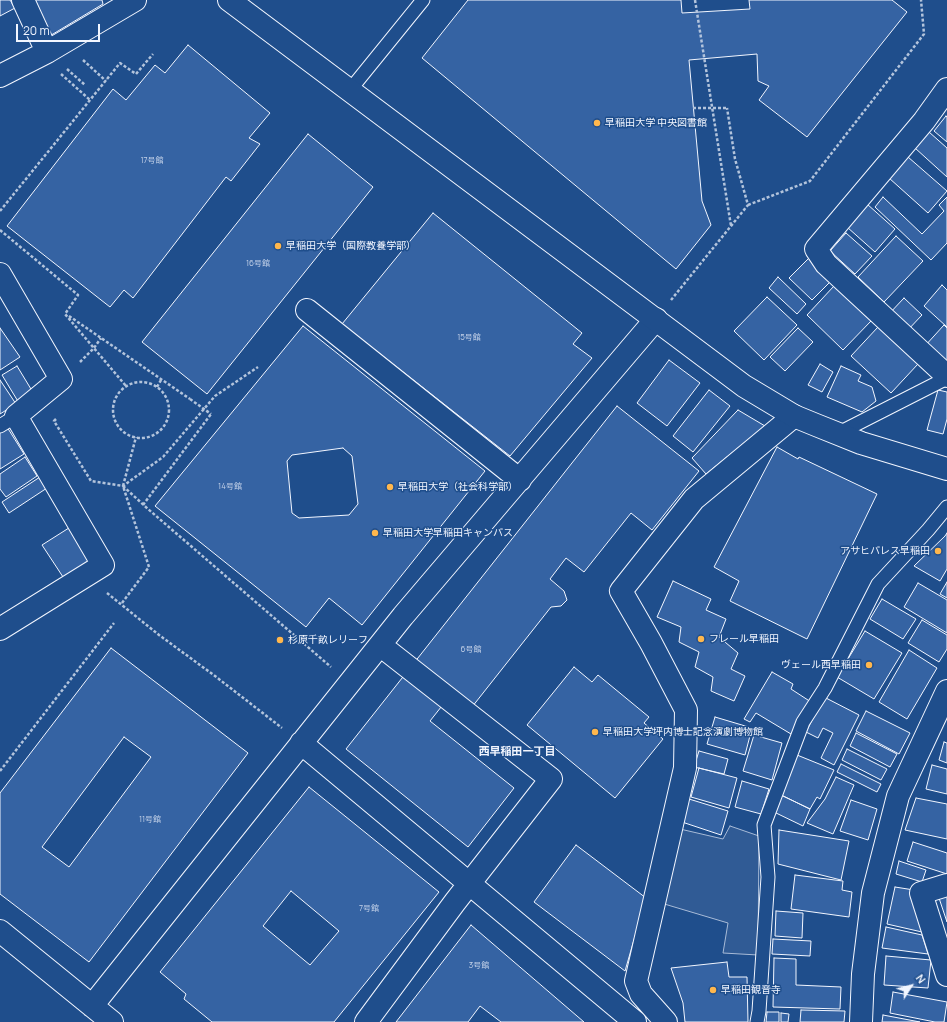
<!DOCTYPE html>
<meta charset="utf-8">
<style>
body{margin:0}
#map{position:relative;width:947px;height:1022px;overflow:hidden;background:#1f4e8c;font-family:Manrope,sans-serif}
canvas{display:block}
.north{position:absolute;left:891px;top:966px;width:40px;height:40px;-webkit-text-stroke:3px #1f4e8c;paint-order:stroke;rotate:54deg;font-size:11px;font-weight:700;line-height:16px;text-align:center;color:#f2f6ff}
.north::after{content:'';display:block;margin:auto;width:14px;height:18px;background:#f2f6ff;clip-path:polygon(50% 0,100% 100%,50% 72%,0 100%)}
.scale{position:absolute;left:16px;top:24px;width:84px;height:18px;box-sizing:border-box;border:2px solid #f2f6ff;border-top:0;padding-left:5px;font-size:12px;line-height:14px;white-space:nowrap;color:#f2f6ff;-webkit-text-stroke:3px #1f4e8c;paint-order:stroke}
</style>
<div id="map">
<canvas width="947" height="1022"></canvas>
<div class="north">N</div>
<div class="scale">20 m</div>
</div>
<script>
const context = document.querySelector('canvas').getContext('2d');
context.lineJoin = 'round';
function fill(path, color) {
  context.fillStyle = color;
  context.fill(path, 'evenodd');
}
function shape(rows) {
  const path = new Path2D();
  for (const r of rows) {
    if (r.length === 3) {
      path.moveTo(r[0] + r[2], r[1]);
      path.arc(r[0], r[1], r[2], 0, 2 * Math.PI);
      continue;
    }
    path.moveTo(r[0], r[1]);
    for (let i = 2; i < r.length; i += 2) path.lineTo(r[i], r[i + 1]);
  }
  return path;
}
function trace(path, color, width, dash) {
  context.strokeStyle = color;
  context.lineWidth = width;
  context.lineCap = dash ? 'butt' : 'round';
  context.setLineDash(dash || []);
  context.stroke(path);
}
function label(font, color, halo, rows, align = 'center') {
  context.font = font + ' Manrope,"Noto Sans JP",sans-serif';
  context.lineWidth = 3;
  context.setLineDash([]);
  context.textBaseline = 'middle';
  context.strokeStyle = halo;
  context.fillStyle = color;
  for (const [text, x, y, turn = 0] of rows) {
    context.save();
    context.translate(x, y);
    context.rotate((+turn || 0) * Math.PI / 180);
    context.textAlign = isNaN(turn) ? turn : align;
    if (halo) context.strokeText(text, 0, 0);
    context.fillText(text, 0, 0);
    context.restore();
  }
}
const built = shape([
 [730,826,759,836,758,955,723,953,728,923,661,903,680,829,723,839,730,826]
]);
fill(built, '#305b95');
trace(built, '#a8bbd7', 1);
const building = shape([
 [0,0,10,0,15,8,0,16,0,0],
 [31,0,102,0,103,4,48,37,31,0],
 [468,0,681,0,682,13,750,9,749,0,892,0,907,12,807,137,759,100,769,86,758,81,757,54,689,60,702,201,711,225,676,269,422,58,468,0],
 [188,45,270,113,249,138,260,144,231,181,226,177,133,298,124,290,110,307,7,226,113,89,126,100,155,65,165,73,188,45],
 [946,116,947,117,947,142,934,131,946,116],
 [929,132,947,148,947,177,915,148,929,132],
 [308,134,373,187,207,394,142,342,308,134],
 [908,157,947,191,928,213,889,178,908,157],
 [883,197,922,234,944,211,939,205,947,197,947,243,931,260,875,207,883,197],
 [867,204,895,229,875,252,847,227,867,204],
 [433,213,582,333,573,344,592,358,510,456,342,324,433,213],
 [846,233,872,256,855,274,830,251,846,233],
 [896,236,923,261,884,302,858,277,896,236],
 [810,257,833,279,812,300,789,278,810,257],
 [778,277,806,304,797,314,769,288,778,277],
 [942,285,947,290,947,327,924,306,942,285],
 [834,286,871,321,843,350,807,315,834,286],
 [767,297,797,325,764,360,734,331,767,297],
 [904,298,922,315,906,332,888,315,904,298],
 [944,325,947,328,947,366,924,347,944,325],
 [303,326,485,471,362,625,329,598,306,627,155,506,303,326],
 [343,448,352,456,358,504,349,515,299,518,292,513,287,461,292,455,343,448],
 [878,327,918,364,891,393,851,356,878,327],
 [0,328,20,357,0,370,0,328],
 [798,328,813,342,785,371,770,357,798,328],
 [669,360,700,383,667,426,637,403,669,360],
 [820,364,833,372,822,392,808,385,820,364],
 [17,366,34,394,19,403,2,375,17,366],
 [841,366,861,375,858,381,872,387,876,401,862,412,827,397,841,366],
 [0,380,16,404,0,414,0,380],
 [709,390,730,406,693,452,673,436,709,390],
 [938,390,947,392,947,419,943,434,927,430,938,390],
 [617,406,699,471,652,530,631,513,584,572,566,558,550,579,564,591,567,600,561,606,551,607,472,707,453,692,430,721,514,788,468,847,346,749,617,406],
 [738,410,765,426,706,474,692,458,738,410],
 [7,427,24,454,0,469,0,432,7,427],
 [777,447,798,459,799,457,877,494,807,639,730,601,739,581,714,567,777,447],
 [25,457,37,476,6,497,0,489,0,474,25,457],
 [40,477,47,488,9,513,2,502,40,477],
 [72,526,94,561,65,580,42,545,72,526],
 [947,533,947,569,940,581,914,566,945,536,947,533],
 [673,581,711,599,706,610,726,619,719,637,738,653,731,669,745,676,734,701,711,691,713,677,695,667,699,652,679,642,681,627,657,617,673,581],
 [947,582,947,598,940,594,947,582],
 [918,583,947,600,947,633,904,607,918,583],
 [882,599,916,619,903,639,870,619,882,599],
 [922,620,947,635,947,649,939,662,908,643,922,620],
 [865,631,902,653,874,699,837,677,865,631],
 [111,648,248,753,89,962,0,894,0,793,111,648],
 [124,737,151,757,69,867,42,847,124,737],
 [909,650,937,668,907,719,879,702,909,650],
 [574,667,592,682,598,675,649,717,644,723,663,739,615,798,527,725,574,667],
 [772,672,793,684,791,689,811,702,791,734,756,713,750,722,744,719,772,672],
 [824,697,859,715,834,765,821,758,833,733,823,728,818,738,806,732,824,697],
 [866,711,910,733,899,754,856,731,866,711],
 [715,717,752,728,745,755,707,744,715,717],
 [856,733,897,754,890,767,850,746,856,733],
 [754,735,782,743,772,780,743,771,754,735],
 [944,742,947,743,947,763,939,760,944,742],
 [847,749,887,769,881,780,842,760,847,749],
 [699,751,728,759,724,774,694,767,699,751],
 [797,755,834,770,820,799,817,797,810,809,781,795,797,755],
 [841,764,881,784,877,792,837,772,841,764],
 [932,765,947,769,947,794,926,789,932,765],
 [699,768,737,778,729,808,691,797,699,768],
 [836,777,854,785,833,834,807,823,825,799,836,777],
 [742,781,769,789,761,814,735,807,742,781],
 [309,787,439,892,334,1022,212,1022,184,999,186,994,160,972,309,787],
 [291,891,339,931,310,965,263,926,291,891],
 [781,795,810,809,803,826,774,812,781,795],
 [916,798,947,804,947,839,905,830,916,798],
 [689,799,728,811,721,835,682,822,689,799],
 [851,800,877,809,868,840,840,831,851,800],
 [779,830,849,841,841,880,778,864,779,830],
 [913,842,947,853,947,874,907,861,913,842],
 [576,845,646,898,625,971,534,902,576,845],
 [899,861,926,870,922,882,896,874,899,861],
 [795,875,843,881,842,890,852,892,849,917,791,909,795,875],
 [895,887,914,890,922,932,887,924,895,887],
 [947,892,947,922,938,895,947,892],
 [776,911,803,913,802,938,775,936,776,911],
 [471,925,584,1022,501,1022,480,1006,468,1022,396,1022,471,925],
 [886,927,922,935,928,954,882,948,886,927],
 [773,939,811,941,810,956,772,954,773,939],
 [886,956,931,960,928,988,884,985,886,956],
 [774,958,796,959,796,985,841,987,840,1009,773,1007,774,958],
 [727,962,729,977,747,977,748,1022,685,1022,683,1003,671,968,727,962],
 [893,992,947,1002,944,1022,935,1022,890,1013,893,992],
 [801,1010,845,1011,844,1022,800,1022,801,1010],
 [767,1012,779,1012,779,1022,766,1022,767,1012],
 [781,1013,789,1014,788,1022,781,1022,781,1013],
 [883,1015,920,1022,882,1022,883,1015]
]);
fill(building, '#3563a3');
trace(building, '#f2f6ff', 1);
const lane = shape([
 [350,90,423,0],
 [0,426,16,416],
 [837,434,947,378],
 [757,1022,759,1011,768,877,764,825,803,722,825,688,878,584,928,530,947,507]
]);
const street = shape([
 [23,0,47,52],
 [0,76,47,52,135,0],
 [947,89,924,121,816,249,826,264,947,376],
 [0,274,61,379,16,416,103,565,0,629],
 [307,310,520,480],
 [301,743,635,1022],
 [947,885,921,893,947,975],
 [0,931,112,1022],
 [92,1006,403,616,656,319],
 [366,1022,455,902,551,779,380,645],
 [666,1022,641,994,636,981,685,768,686,710,651,643,621,591,694,499,794,416],
 [861,1022,863,974,873,893,898,796,947,691]
]);
const secondary = shape([
 [229,0,744,386,794,416,816,425,861,443,947,469]
]);
trace(lane, '#f2f6ff', 15);
trace(street, '#f2f6ff', 24);
trace(secondary, '#f2f6ff', 24);
trace(shape([
 [695,0,731,226],
 [83,60,106,81],
 [67,69,85,85],
 [61,74,90,100],
 [748,205,810,181,924,34,921,0],
 [0,211,120,63,136,74,153,54],
 [0,230,78,295,65,314,126,386],
 [671,300,748,205,735,159,727,108],
 [69,316,190,399],
 [80,362,94,348,101,338],
 [141,410,28],
 [157,387,161,380],
 [56,419,54,421,91,481,123,486,163,457,215,396,258,367],
 [123,486,136,437],
 [143,505,211,414],
 [107,593,159,635,215,676,282,728],
 [122,603,149,567,123,486,148,509,331,667],
 [0,771,114,623]
]), '#b3c4dc', 2.5, [3, 2]);
trace(lane, '#1f4e8c', 13);
trace(street, '#1f4e8c', 22);
trace(secondary, '#1f4e8c', 22);
trace(shape([
 [693,108,727,108],
 [190,399,211,414]
]), '#b3c4dc', 2.5, [3, 2]);
for (const [x, y, r, color] of [
 [597,123,4,"#ffb74d"],
 [278,246,4,"#ffb74d"],
 [390,487,4,"#ffb74d"],
 [375,533,4,"#ffb74d"],
 [938,551,4,"#ffb74d"],
 [701,639,4,"#ffb74d"],
 [280,640,4,"#ffb74d"],
 [869,665,4,"#ffb74d"],
 [595,732,4,"#ffb74d"],
 [713,990,4,"#ffb74d"]
]) {
  const dot = new Path2D();
  dot.arc(x, y, r, 0, 2 * Math.PI);
  context.fillStyle = color;
  context.fill(dot);
  trace(dot, '#1f4e8c', 1.5);
}
label('8px', '#c3d1e8', null, [
 ["17号館",152,161],
 ["16号館",258,264],
 ["15号館",469,338],
 ["14号館",230,487],
 ["6号館",471,650],
 ["11号館",150,820],
 ["7号館",369,909],
 ["3号館",479,966]
]);
label('10px', '#f2f6ff', '#1f4e8c', [
 ["早稲田大学 中央図書館",605,123],
 ["早稲田大学（国際教養学部）",286,246],
 ["早稲田大学（社会科学部）",398,487],
 ["早稲田大学早稲田キャンパス",383,533],
 ["アサヒパレス早稲田",930,551,"right"],
 ["フレール早稲田",709,639],
 ["杉原千畝レリーフ",288,640],
 ["ヴェール西早稲田",861,665,"right"],
 ["早稲田大学坪内博士記念演劇博物館",603,732],
 ["早稲田観音寺",721,990]
], 'left');
label('bold 11px', '#f2f6ff', '#1f4e8c', [
 ["西早稲田一丁目",517,752]
]);
</script>
